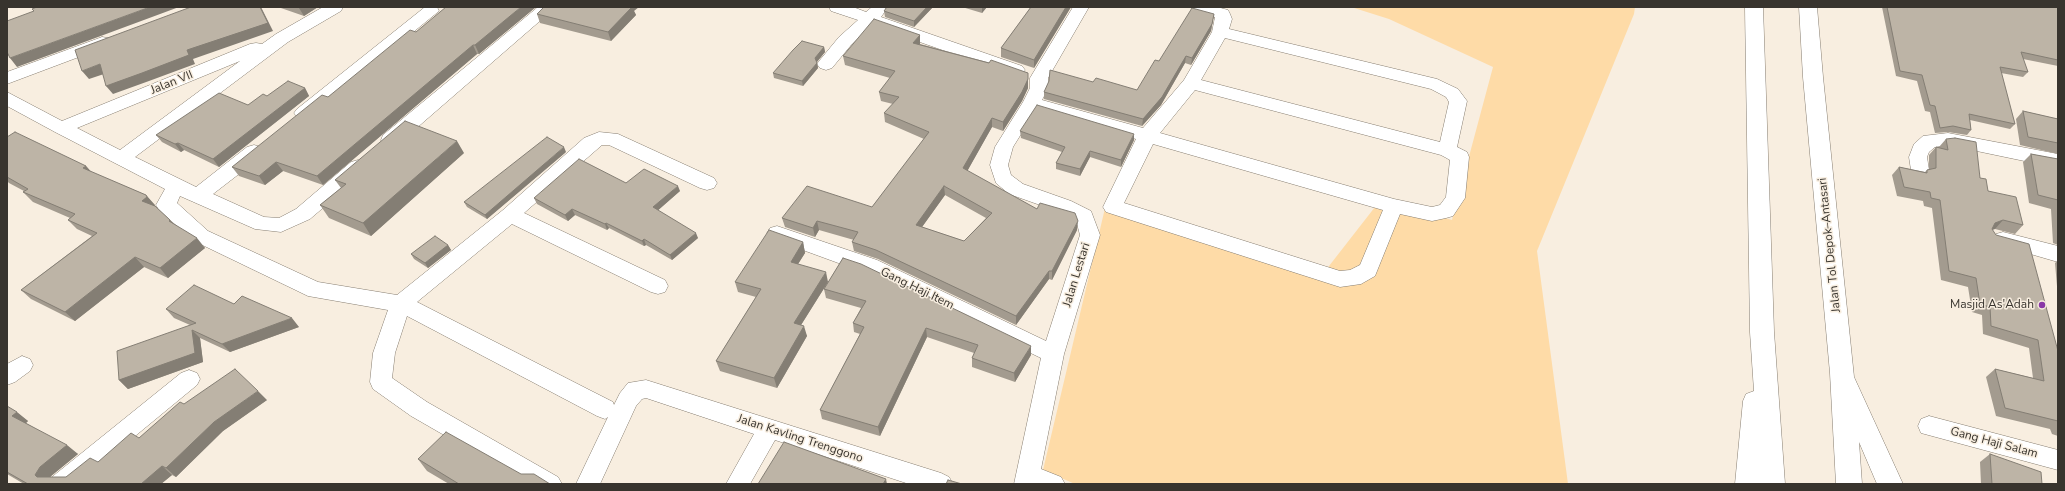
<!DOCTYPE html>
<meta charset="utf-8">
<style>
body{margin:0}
#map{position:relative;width:2065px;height:491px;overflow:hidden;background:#f8eee0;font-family:"Nunito Sans",sans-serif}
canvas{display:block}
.frame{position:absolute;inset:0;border:8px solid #38342e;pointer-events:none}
</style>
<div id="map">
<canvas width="2065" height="491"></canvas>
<div class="frame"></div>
</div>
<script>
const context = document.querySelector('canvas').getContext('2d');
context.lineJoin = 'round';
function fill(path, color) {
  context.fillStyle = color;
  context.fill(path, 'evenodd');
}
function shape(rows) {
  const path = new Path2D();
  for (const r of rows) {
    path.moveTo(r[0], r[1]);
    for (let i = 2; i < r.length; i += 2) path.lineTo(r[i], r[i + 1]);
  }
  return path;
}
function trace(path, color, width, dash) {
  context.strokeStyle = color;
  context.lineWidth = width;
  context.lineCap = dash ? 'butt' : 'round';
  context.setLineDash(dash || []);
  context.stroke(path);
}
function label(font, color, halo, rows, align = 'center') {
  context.font = font + ' "Nunito Sans",sans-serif';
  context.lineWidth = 3;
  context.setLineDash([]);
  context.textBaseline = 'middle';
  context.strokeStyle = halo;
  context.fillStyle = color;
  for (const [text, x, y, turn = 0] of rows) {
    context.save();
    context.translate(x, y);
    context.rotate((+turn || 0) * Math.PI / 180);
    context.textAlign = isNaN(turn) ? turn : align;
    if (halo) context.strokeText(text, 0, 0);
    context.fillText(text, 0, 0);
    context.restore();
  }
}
fill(shape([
 [1351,7,1635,7,1634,14,1537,251,1568,484,1075,484,1043,470,1106,204,1322,275,1382,198,1452,220,1493,67,1389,19]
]), '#fedba7');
const minor = shape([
 [323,7,343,7,341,11,288,42,135,157,196,187,247,147,254,145,261,147,263,152,261,157,213,194,264,217,279,218,296,209,351,162,358,160,365,162,367,167,365,172,310,219,281,232,255,229,180,196,177,203,208,231,318,282,397,295,503,210,584,138,599,132,618,134,714,178,717,183,714,188,707,190,700,188,609,145,602,145,524,213,665,280,668,286,665,292,658,294,651,292,512,224,417,302,613,402,614,405,620,393,628,383,646,380,941,473,949,477,953,484,909,484,775,440,750,484,726,484,754,434,646,398,642,399,636,406,600,484,576,484,608,417,605,419,597,416,407,316,395,353,392,378,427,402,558,477,562,484,529,484,411,416,373,389,370,382,373,353,388,310,308,296,194,241,159,210,156,205,165,189,55,132,7,106,7,92,62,121,250,44,256,43,262,44,276,34,323,7],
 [240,61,120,150,77,128,240,61],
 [425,7,437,7,439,11,309,117,303,119,297,117,294,113,297,109,425,7],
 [538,7,556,7,397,145,390,146,383,145,381,140,383,135,538,7],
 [829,7,853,7,866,12,872,7,884,7,886,10,881,17,1022,66,1025,70,1022,74,1016,76,1010,74,872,25,851,45,832,68,826,70,820,68,817,64,820,60,839,37,858,20,831,11,829,7],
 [1073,7,1089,7,1048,78,1048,88,1042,100,1143,128,1184,80,1212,32,1215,17,1194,11,1192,7,1217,7,1228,10,1230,14,1232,19,1229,29,1437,79,1458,89,1467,101,1457,147,1467,152,1469,157,1465,198,1453,216,1446,218,1432,221,1400,214,1375,276,1361,284,1340,287,1106,212,1103,207,1136,139,1036,110,1013,147,1008,165,1011,175,1023,184,1071,201,1091,211,1100,235,1064,354,1041,469,1061,477,1065,484,1014,484,1041,358,863,272,770,238,767,233,770,228,777,226,877,260,1046,341,1080,235,1076,220,1057,211,1009,194,996,183,990,165,995,147,1023,102,1030,88,1030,78,1073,7],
 [1225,38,1431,89,1446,97,1449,102,1440,142,1201,80,1225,38],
 [1195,90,1441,155,1450,160,1446,197,1440,205,1432,207,1394,199,1160,133,1195,90],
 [1153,144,1383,210,1360,265,1350,270,1340,271,1124,203,1153,144],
 [102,37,108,38,110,42,108,46,7,84,7,72,102,37],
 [1948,133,2058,154,2058,168,1948,145,1935,147,1929,152,1927,157,1929,170,1927,175,1920,177,1913,175,1911,170,1909,157,1914,144,1923,136,1948,133],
 [2003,232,2058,246,2058,262,1996,244,1993,239,1996,234,2003,232],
 [22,356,30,359,33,365,30,371,15,382,7,385,7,364,22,356],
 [189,370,197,373,200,379,197,385,77,484,48,484,52,477,181,373,189,370],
 [1929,416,2058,450,2058,470,1921,433,1918,426,1921,419,1929,416]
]);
const motorway = shape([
 [1745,7,1763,7,1774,332,1785,484,1735,484,1743,401,1746,394,1754,391,1750,332,1745,7],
 [1799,7,1817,7,1823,77,1854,377,1903,484,1877,484,1859,442,1862,484,1836,484,1830,373,1803,77,1799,7]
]);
trace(minor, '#877e71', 1);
trace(motorway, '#877e71', 1);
fill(minor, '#fff');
fill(motorway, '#fff');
fill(shape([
 [278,7,318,7,304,16],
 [536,7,479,54,477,54,323,185,283,171,265,185,239,176,232,167,328,97,416,32],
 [933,7,914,27,885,17,884,11],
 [962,7,987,7,982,13],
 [1031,7,1071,7,1034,68,1001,57,1001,48],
 [1882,7,2058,7,2058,66,2023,59,2028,72,2023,77,2001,73,2015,124,2010,129,1970,120,1971,130,1967,135,1948,132,1935,133,1930,112,1925,111,1917,81,1896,76],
 [634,11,636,15,611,41,540,23,537,14],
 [1214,14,1211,31,1191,65,1185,63,1161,105,1142,126,1044,99,1044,92,1093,82,1137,90,1159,61],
 [920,35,920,44,1028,73,1028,88,1022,101,1003,131,992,127,967,171,1037,209,1077,230,1052,280,1049,279,1016,325,878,259,854,251,852,242,854,240,819,230,815,237,785,227,782,218,872,207,924,139,885,122,884,113,893,104,881,101,879,92,890,78,845,65,843,56],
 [945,195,986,218,964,241,922,227],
 [824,47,825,52,817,62,818,68,803,86,774,78,773,73],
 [305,88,309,96,219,167,184,150,181,152,162,142,156,135,248,105,267,96],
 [2023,111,2058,119,2058,154,2020,145,2016,119],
 [1020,131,1134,140,1121,167,1090,157,1080,176,1056,169,1056,163,1062,152,1021,138],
 [7,137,86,166,91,172,146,195,155,206,175,225,205,248,168,278,144,267,75,321,31,299,21,290,92,236,77,229,68,220,70,218,33,202,23,192,24,191,9,183,7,181],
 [1946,139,1980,178,1988,191,2023,225,2015,234,1995,229,1992,230,2058,351,2058,436,2052,434,2050,429,1996,416,1986,377,1995,369,2033,378,2029,348,1983,334,1982,315,1972,312,1968,287,1941,280,1932,208,1924,206,1923,201,1897,196,1892,175,1899,167,1925,172,1927,170,1929,169,1929,155,1936,147,1939,147],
 [566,152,487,219,467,207,464,202],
 [464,153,371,236,329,218,320,205,341,188,335,180],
 [2031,154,2058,159,2058,245,2053,243,2051,209,2029,203,2023,162],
 [626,183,680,191,658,210,698,238,672,260,646,245,644,246,609,228,607,230,575,215,568,221,537,204,534,198],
 [803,242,805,253,798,264,828,282,801,325,807,336,777,388,720,371,716,361,756,297,738,292,735,282],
 [448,245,451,250,428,268,414,259,411,254],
 [843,258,1031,355,1015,382,972,367,972,358,974,353,927,337,880,436,822,419,820,410,860,334,854,332,853,323,861,308,826,298,824,289],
 [2058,260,2058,298,2055,263],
 [234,304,299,327,230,352,200,338,203,362,128,389,119,380,190,325,174,318,166,309],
 [267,400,223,431,176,477,172,475,161,484,24,484,7,474,7,406,28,421,26,423,78,454,50,477,66,477,98,462,139,438,184,404],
 [1990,454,2042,484,1981,484,1980,462],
 [418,459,521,474,550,484,449,484,427,471]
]), '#a39b8f');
fill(shape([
 [150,7,179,7,17,67,10,58],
 [260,7,261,7,273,31,193,59,195,64,149,81,113,94,106,86,187,50],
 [300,7,318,7,304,16,299,8],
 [521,7,536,7,479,54,475,45],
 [629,7,639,7,634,11,636,15,611,41,608,32],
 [927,7,933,7,914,27,914,21],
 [982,7,987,7,982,13],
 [1066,7,1071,7,1034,68,1034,60],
 [1214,14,1211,31,1191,65,1192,58],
 [920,35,920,44,914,52,913,43],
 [473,45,477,54,323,185,317,176],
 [824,47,825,52,816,63,815,58],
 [1186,56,1185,63,1161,105,1142,126,1143,119],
 [817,63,818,68,803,86,802,81],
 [100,64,107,73,89,79,82,71],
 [1028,79,1028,88,1022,101,1003,131,1003,122],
 [305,88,309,96,219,167,213,159],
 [992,118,992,127,964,177,963,168],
 [1134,134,1134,140,1121,167,1121,160],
 [457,141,464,153,371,236,363,223],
 [178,143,184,150,181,152,175,144],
 [564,147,566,152,487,219,485,215],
 [1090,151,1090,157,1080,176,1080,169],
 [276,162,283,171,265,185,259,176],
 [86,166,95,176,83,168],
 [678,186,680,191,655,213,653,207],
 [944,186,945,195,917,234,916,225],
 [146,195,155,205,155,207,142,201],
 [572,209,575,215,568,221,565,215],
 [170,220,179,229,169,221],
 [2003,220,1995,229,1987,231,1995,223],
 [817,221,819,230,815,237,813,228],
 [1078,221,1077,230,1052,280,1052,271],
 [606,223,609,228,607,230,605,224],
 [696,233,698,238,672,260,670,255],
 [197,238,205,248,168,278,160,268],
 [644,239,646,245,644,246,642,241],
 [803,242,805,253,793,272,791,262],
 [448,245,451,250,428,268,425,263],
 [135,257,144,267,75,321,65,312],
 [1049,271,1049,279,1016,325,1016,316],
 [826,272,828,282,796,333,794,323],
 [292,318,299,327,230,352,222,344],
 [804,326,807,336,777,388,774,378],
 [926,328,927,337,880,436,878,427],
 [192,330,200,338,203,362,128,389,119,380],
 [1031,346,1031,355,1015,382,1014,373],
 [258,391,267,400,223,431,176,477,166,468,214,422],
 [17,412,28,421,24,425,12,416],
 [67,445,78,454,51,476,47,483,37,477,35,475,40,467],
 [162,466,172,475,161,484,141,484],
 [886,479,887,484,883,484]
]), '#847e74');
const building = shape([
 [37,7,150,7,10,58,7,52,7,21,34,11,32,9,37,7],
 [191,7,260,7,268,23,187,50,189,55,142,73,106,86,100,64,82,71,75,50,191,7],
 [446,7,521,7,475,45,473,45,317,176,276,162,259,176,232,167,322,95,328,97,410,30,416,32,446,7],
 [544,7,632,7,608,32,537,14,544,7],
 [887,7,927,7,914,21,884,11,887,7],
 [1031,7,1066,7,1034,60,1001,48,1031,7],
 [1887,7,2058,7,2058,60,2021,52,2028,72,2000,67,2015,124,1969,114,1971,130,1953,126,1940,128,1935,106,1930,105,1922,75,1900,71,1887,7],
 [1192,8,1214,14,1212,24,1192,58,1186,56,1162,97,1143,119,1044,92,1049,81,1050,70,1093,82,1096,78,1137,90,1155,60,1159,61,1192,8],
 [874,19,920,35,913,43,989,63,991,60,1028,73,1028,79,1022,92,1003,122,992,118,963,168,1037,209,1040,203,1075,213,1078,221,1052,271,1049,271,1016,316,876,250,852,242,858,232,817,221,813,228,782,218,807,186,872,207,929,132,884,113,899,97,879,92,895,71,843,56,874,19],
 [944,186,992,213,964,241,916,225,944,186],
 [802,41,824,47,815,58,817,63,802,81,773,73,793,50,802,41],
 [288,81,305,88,213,159,178,143,175,144,156,135,219,93,248,105,263,94,267,96,288,81],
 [1037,105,1134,134,1121,160,1090,151,1080,169,1056,163,1065,147,1020,131,1037,105],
 [2023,111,2058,119,2058,143,2028,137,2023,111],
 [405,121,457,141,363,223,320,205,346,184,335,180,405,121],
 [15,132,86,166,83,168,146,195,147,197,142,201,155,206,170,220,169,221,197,238,160,268,135,257,65,312,21,290,97,233,68,220,75,214,23,192,28,189,7,177,7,137,15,132],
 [547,137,564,147,485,215,464,202,547,137],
 [1955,138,1976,142,1980,178,1986,179,1988,191,2016,197,2023,225,2003,220,1995,223,1992,229,1996,235,2029,244,2058,351,2058,421,2005,408,1995,369,2044,381,2038,340,1991,326,1990,307,1980,304,1976,278,1949,271,1940,200,1931,198,1930,192,1904,187,1899,167,1927,173,1927,170,1936,168,1936,147,1948,150,1946,139,1955,138],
 [2031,154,2058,159,2058,200,2038,195,2031,154],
 [579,159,626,183,644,169,678,186,653,207,696,233,670,255,644,239,642,241,606,223,605,224,572,209,565,215,534,198,579,159],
 [769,230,803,242,791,262,826,272,794,323,804,326,774,378,716,361,761,289,735,282,769,230],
 [435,236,448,245,425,263,411,254,435,236],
 [843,258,861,264,1031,346,1014,373,972,358,978,345,926,328,878,427,820,410,864,327,853,323,866,301,824,289,843,258],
 [194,285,234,304,242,296,292,318,222,344,192,330,195,353,119,380,117,351,196,323,166,309,194,285],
 [235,369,258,391,214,422,166,468,162,466,141,484,28,484,7,472,7,406,17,412,12,416,67,445,40,467,35,475,37,477,66,477,90,458,98,462,131,433,139,438,180,402,184,404,235,369],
 [446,432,521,474,534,474,550,484,459,484,418,459,446,432],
 [784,442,886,479,883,484,758,484,784,442],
 [1990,454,2041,472,2042,484,1992,484,1990,454],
 [948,480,962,484,946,484,948,480]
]);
fill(building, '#bdb4a6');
trace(building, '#847e74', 1);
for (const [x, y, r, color] of [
 [2042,305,4,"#8a38a7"]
]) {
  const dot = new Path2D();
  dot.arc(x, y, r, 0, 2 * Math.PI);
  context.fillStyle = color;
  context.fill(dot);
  trace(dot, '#f8eee0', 1.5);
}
label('12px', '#38342e', '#f8eee0', [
 ["Jalan VII",172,83,-22],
 ["Jalan Tol Depok–Antasari",1830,245,-96],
 ["Jalan Lestari",1077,275,-73],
 ["Gang Haji Item",917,289,26],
 ["Jalan Kavling Trenggono",800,439,18],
 ["Gang Haji Salam",1994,443,15]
]);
label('12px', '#38342e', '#f8eee0', [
 ["Masjid As'Adah",2034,305]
], 'right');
</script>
